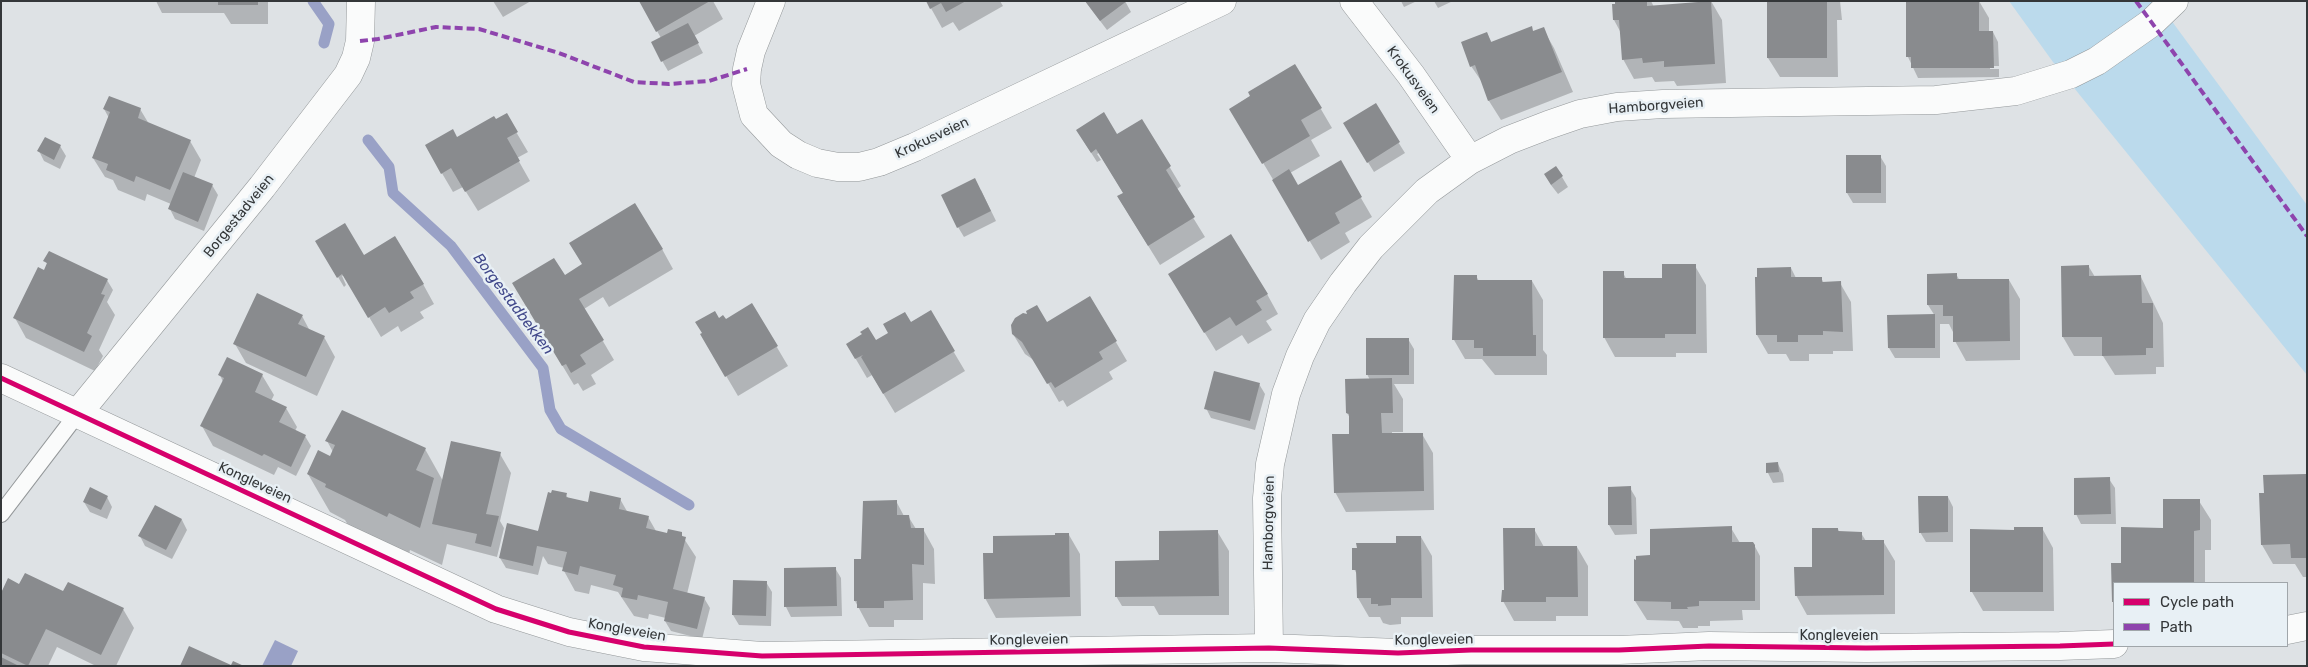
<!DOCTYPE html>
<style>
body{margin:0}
#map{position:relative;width:2308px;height:667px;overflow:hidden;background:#dee2e5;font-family:Rubik,sans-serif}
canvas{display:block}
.frame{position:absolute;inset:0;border:2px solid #343739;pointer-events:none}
.legend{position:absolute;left:2113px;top:582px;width:175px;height:65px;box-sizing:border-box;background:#e8f0f5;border:1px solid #a0a6aa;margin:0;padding:6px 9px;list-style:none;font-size:15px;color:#343739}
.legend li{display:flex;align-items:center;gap:10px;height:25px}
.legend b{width:25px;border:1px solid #a0a6aa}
</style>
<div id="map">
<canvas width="2308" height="667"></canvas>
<div class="frame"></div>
<ul class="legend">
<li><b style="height:6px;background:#d6006c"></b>Cycle path</li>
<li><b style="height:6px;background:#8e44ad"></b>Path</li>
</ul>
</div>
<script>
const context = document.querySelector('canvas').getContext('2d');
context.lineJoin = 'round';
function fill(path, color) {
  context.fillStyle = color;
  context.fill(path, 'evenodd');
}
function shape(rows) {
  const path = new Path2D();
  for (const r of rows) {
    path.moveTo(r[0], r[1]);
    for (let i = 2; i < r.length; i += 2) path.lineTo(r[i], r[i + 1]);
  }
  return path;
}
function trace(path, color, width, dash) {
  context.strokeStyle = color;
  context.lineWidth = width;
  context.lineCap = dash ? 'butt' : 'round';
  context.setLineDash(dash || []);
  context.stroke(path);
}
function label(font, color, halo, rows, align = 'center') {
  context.font = font + ' Rubik,sans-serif';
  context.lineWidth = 5;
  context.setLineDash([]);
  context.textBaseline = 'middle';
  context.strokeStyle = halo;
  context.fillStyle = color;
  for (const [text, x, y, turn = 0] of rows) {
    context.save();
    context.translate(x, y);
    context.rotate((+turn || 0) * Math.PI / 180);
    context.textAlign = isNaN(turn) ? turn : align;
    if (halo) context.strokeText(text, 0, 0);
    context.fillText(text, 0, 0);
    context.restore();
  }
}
fill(shape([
 [2009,1,2157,1,2307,205,2307,375,2053,62]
]), '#bbdaec');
fill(shape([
 [275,640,298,651,291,666,262,666]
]), '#99a1c6');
fill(shape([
 [156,1,268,1,268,24,231,24,224,13,162,13],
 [493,1,531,1,503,17],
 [640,1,713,1,723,19,694,36,703,53,668,71,652,43,661,38],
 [927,1,1000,1,1003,6,959,31,953,22,942,28],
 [1085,1,1125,1,1131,12,1107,30],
 [1401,1,1417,1,1404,7],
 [1434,1,1453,1,1438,8],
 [1616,1,1651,1,1654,7,1711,1,1722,20,1726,83,1677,86,1674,81,1655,82,1652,77,1634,79,1623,59,1621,33,1614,20],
 [1768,1,1840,1,1842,20,1837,20,1838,77,1780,77,1768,58],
 [1907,1,1979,1,1989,18,1989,32,1993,32,1998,42,1999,66,1990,66,1990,69,1999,69,1999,77,1918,78,1908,57],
 [1543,29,1554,48,1573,92,1501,120,1489,101,1484,85,1471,66,1487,33,1492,43],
 [1295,65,1332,128,1311,140,1320,156,1290,173,1298,187,1340,162,1372,217,1345,233,1350,242,1321,260,1231,109],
 [1375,105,1405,153,1374,172,1350,133],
 [104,109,140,109,149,124,190,141,201,160,194,178,212,185,218,195,204,231,175,219,170,209,171,204,147,194,145,201,118,190,113,180,105,177,93,158,109,118],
 [506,115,528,152,517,158,530,181,478,211,463,187,453,192,426,146,457,139],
 [1142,121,1181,186,1176,190,1205,237,1160,265,1118,197,1124,194,1099,153,1097,154,1101,160,1097,162,1083,140,1117,136],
 [60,146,66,156,60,169,44,161,39,151],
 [1880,156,1886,166,1886,203,1853,203,1847,193],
 [1556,167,1568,187,1558,194,1551,185],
 [981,190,996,221,964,237,958,227],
 [317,242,364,256,423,284,434,304,420,312,424,318,401,332,398,326,381,337,344,275,342,276,346,285,344,287],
 [662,249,673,269,609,307,603,297,584,309,614,360,591,375,596,384,583,391,578,383,574,385,525,303,584,265],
 [45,261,107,280,113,290,107,302,115,315,99,350,103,356,95,371,26,338,15,318,44,272,48,265],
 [1695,266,1706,285,1707,353,1676,353,1676,357,1615,357,1604,337,1623,273,1627,280,1663,279],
 [2089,267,2095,277,2141,277,2163,323,2164,367,2156,367,2156,374,2115,375,2103,356,2074,356,2063,337],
 [1791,268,1796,278,1821,278,1824,283,1840,283,1851,302,1853,351,1833,351,1833,354,1809,354,1809,361,1790,361,1786,354,1768,354,1757,335,1756,279],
 [1956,274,1960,281,2009,280,2020,299,2020,360,1966,361,1955,341,1954,334,1949,324,1940,324,1940,358,1895,358,1889,348,1935,316,1928,305],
 [1476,276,1479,281,1532,281,1543,300,1543,350,1547,355,1547,375,1495,375,1482,359,1465,359,1454,340],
 [1181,294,1267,294,1278,314,1266,321,1272,330,1248,344,1242,335,1216,351],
 [1090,298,1127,361,1109,372,1113,379,1067,407,1063,400,1059,402,1035,361,1025,354,1013,334,1047,324],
 [752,305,788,366,738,396,702,335,719,320,725,321],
 [930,312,965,371,895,413,872,375,867,378,847,344,876,341],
 [302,316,310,331,324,337,335,357,317,396,246,363,235,344],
 [1408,339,1414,349,1414,384,1394,384,1403,399,1403,432,1392,432,1392,434,1422,434,1433,453,1434,510,1346,512,1335,492,1351,435,1350,418,1347,413,1370,380,1367,374],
 [220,375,262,375,274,395,271,401,286,408,297,427,295,431,305,436,311,446,296,476,278,467,274,475,213,446,202,426,223,382],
 [1259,384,1265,394,1255,430,1211,418,1206,408],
 [327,441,425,449,443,481,500,454,511,473,500,521,504,528,497,557,447,544,442,565,410,550,409,554,348,525,345,520,330,512,308,474,331,457,333,452],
 [1767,464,1778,464,1783,474,1784,482,1773,483,1768,473],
 [2307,475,2307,577,2303,577,2295,564,2273,564,2262,545,2261,494,2266,494],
 [2109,479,2115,488,2116,524,2081,524,2076,514],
 [1630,488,1636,498,1637,534,1615,535,1609,525],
 [566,495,568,498,589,503,620,499,628,513,648,517,656,531,667,534,681,534,696,557,687,594,704,598,710,608,702,639,671,631,665,621,666,618,649,614,648,619,634,616,618,592,591,585,589,594,575,591,564,571,564,568,548,564,543,556,538,575,506,568,500,558,537,532],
 [107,497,112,507,107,519,90,512,84,502],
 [1948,497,1953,507,1953,542,1926,542,1920,532],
 [896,501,904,516,908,516,916,529,923,529,934,549,935,584,923,583,923,620,894,620,894,627,869,627,855,601,862,561],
 [2199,501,2211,520,2211,550,2205,550,2205,583,2114,583,2114,604,2113,564,2123,565],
 [155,507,182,520,187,530,172,559,145,546,140,536],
 [1731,528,1740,543,1753,543,1760,556,1760,610,1742,610,1743,620,1710,621,1710,626,1698,626,1698,628,1683,628,1679,621,1647,620,1635,601,1651,557],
 [2042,528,2053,548,2054,611,1983,611,1972,592,2015,531],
 [1534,529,1544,547,1577,547,1588,566,1588,616,1556,616,1556,621,1514,621,1503,601,1505,591],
 [1838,529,1840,533,1861,533,1866,541,1883,541,1895,561,1895,614,1807,615,1796,595],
 [1217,531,1229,551,1229,615,1159,615,1154,606,1122,606,1116,596,1160,562],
 [1069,535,1080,554,1081,616,996,618,985,598,994,554],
 [1421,537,1432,556,1433,617,1401,617,1401,624,1390,625,1383,623,1380,617,1369,617,1358,598,1358,576,1354,569,1397,545],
 [835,568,841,578,842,616,791,617,786,607,785,569],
 [734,581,766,582,772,592,771,626,739,625,733,615],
 [20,586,64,593,123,609,134,628,116,666,96,666,57,647,48,666,1,666,1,596]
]), '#0003');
trace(shape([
 [313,1,329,24,324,43],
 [368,140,389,167,393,193,451,246,543,368,550,410,561,429,689,505]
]), '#99a1c6', 11);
fill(shape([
 [218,1,258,1,258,5,218,5],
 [639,1,710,1,656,32],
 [926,1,966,1,946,12,941,3,930,9],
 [1085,1,1127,1,1100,21],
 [1615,1,1647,1,1647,6,1711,1,1715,64,1664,67,1664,61,1643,63,1642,58,1622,60,1619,20,1613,20,1612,4,1615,4],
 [1767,1,1827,1,1827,58,1767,58],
 [1906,1,1979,1,1979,31,1993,31,1994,68,1911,68,1911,57,1906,57],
 [688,23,699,43,661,62,651,42],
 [1532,26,1533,31,1544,27,1562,72,1488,101,1475,65,1470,67,1461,42,1487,32,1491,42],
 [1295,64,1322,108,1301,120,1310,136,1262,164,1229,109,1250,96,1248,92],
 [109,96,141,108,138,118,191,140,170,190,136,176,134,182,106,170,108,164,92,158,110,112,103,109],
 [1376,103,1400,142,1367,163,1343,123],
 [1104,112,1117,134,1142,119,1171,166,1166,170,1195,217,1148,246,1117,196,1123,193,1096,149,1091,153,1076,130],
 [507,113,518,132,507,138,520,161,465,192,451,168,441,174,425,145,453,129,457,137,494,116,496,119],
 [45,137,61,145,54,160,37,151],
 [1846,155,1881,155,1881,193,1846,193],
 [1341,160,1362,197,1335,213,1340,223,1308,242,1272,180,1289,169,1298,185],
 [1556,166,1563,176,1551,185,1544,174],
 [183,172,213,184,198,222,168,209],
 [975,178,991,211,957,228,941,195],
 [635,203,663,249,579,299,604,340,580,355,586,364,571,373,566,364,562,366,512,283,554,258,565,275,582,264,569,243],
 [345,223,364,255,395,236,424,284,410,292,414,298,389,313,385,307,368,318,342,274,337,278,315,241],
 [1231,234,1268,294,1256,301,1262,310,1236,326,1230,317,1204,333,1168,274],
 [49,251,108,279,101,294,105,295,87,333,92,336,84,352,13,318,38,267,44,270,47,263,43,261],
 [1662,264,1696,264,1696,334,1665,334,1665,338,1603,338,1603,271,1624,271,1624,278,1662,278],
 [2089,265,2089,276,2141,275,2142,303,2153,303,2153,348,2146,348,2146,355,2102,356,2102,337,2062,337,2061,266],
 [1791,267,1791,277,1822,277,1822,282,1841,281,1843,332,1823,331,1823,335,1798,335,1798,342,1777,342,1777,335,1756,335,1755,277,1757,277,1757,268],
 [1957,273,1957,279,2009,279,2010,341,1953,342,1953,316,1943,316,1943,305,1927,305,1927,274],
 [1454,275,1477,275,1477,280,1532,280,1533,335,1536,335,1536,356,1483,356,1483,348,1474,348,1474,340,1452,340],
 [257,293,303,315,298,324,325,336,306,377,233,344],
 [1090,296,1117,341,1099,352,1103,359,1055,388,1051,382,1047,384,1022,342,1012,334,1011,325,1015,318,1023,313,1027,314,1026,311,1037,305,1047,322],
 [752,303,778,346,725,377,700,334,702,333,695,322,715,311,719,318,723,315,726,319],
 [931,310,955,351,883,394,861,357,863,355,855,359,846,344,862,334,860,332,868,327,876,340,888,333,883,324,905,312,911,322],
 [1935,314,1935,348,1888,348,1887,315],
 [1366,338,1409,338,1409,375,1366,375],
 [227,357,263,374,255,392,287,407,279,422,306,435,291,467,264,454,262,456,200,426,224,378,218,375],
 [1214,371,1260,383,1250,421,1204,409],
 [1392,378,1393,413,1381,413,1382,433,1423,433,1424,491,1334,493,1332,434,1349,434,1349,414,1346,413,1345,379],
 [342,410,426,448,416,470,434,478,420,528,389,513,387,517,325,487,326,484,307,474,318,450,330,456,335,445,325,441],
 [451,441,501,452,486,514,499,516,491,547,475,543,477,534,432,524],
 [1778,462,1779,472,1766,473,1766,463],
 [2307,474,2307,558,2291,558,2290,544,2261,545,2259,493,2264,493,2263,475],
 [2110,477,2111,514,2074,515,2074,478],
 [1631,486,1632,525,1608,525,1608,487],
 [90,487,108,496,101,510,83,502],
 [552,490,567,493,566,497,588,502,590,491,621,498,619,509,649,516,646,528,667,533,668,529,682,532,682,536,686,537,673,589,705,597,697,629,664,621,668,602,638,595,637,600,621,597,623,588,613,585,616,575,580,566,578,575,562,571,567,552,537,546,533,566,499,558,507,523,538,531,548,492,551,493],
 [1918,496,1948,496,1948,532,1919,533],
 [2163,499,2200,499,2200,530,2194,531,2194,583,2114,583,2114,602,2112,602,2111,563,2121,563,2121,527,2163,528],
 [897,500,897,515,909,515,911,528,924,528,924,565,912,564,913,600,884,601,884,608,857,608,857,601,854,601,854,559,861,559,863,501],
 [155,505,182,519,166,550,138,536],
 [1732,526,1732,542,1753,542,1755,545,1755,601,1699,601,1699,606,1687,607,1688,609,1671,609,1671,602,1634,601,1634,559,1636,560,1636,556,1650,555,1650,529],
 [2014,527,2043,527,2043,592,1970,592,1970,529,2014,530],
 [1503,528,1535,528,1535,546,1577,546,1578,597,1546,597,1546,602,1501,602,1502,590,1504,590],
 [1812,528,1838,528,1838,531,1862,532,1862,540,1884,540,1884,595,1795,596,1794,567,1812,567],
 [1218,530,1219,596,1115,597,1115,561,1159,560,1159,531],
 [1055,533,1069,533,1070,597,984,599,983,553,993,553,993,536,1055,535],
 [1396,536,1421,536,1422,598,1391,598,1391,605,1378,606,1378,604,1371,604,1371,598,1357,598,1356,570,1352,570,1352,548,1357,548,1356,543,1396,543],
 [836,567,837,606,784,607,784,568],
 [25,573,63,591,68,582,124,608,101,655,46,629,28,666,1,653,1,593,8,578,19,584],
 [733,580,767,581,766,616,732,615],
 [189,646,231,665,233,661,244,666,180,666],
 [1,657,19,666,1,666]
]), '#898b8e');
const lane = shape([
 [1,514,78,413]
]);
const street = shape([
 [771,1,751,51,747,69,746,84,754,115,781,144,798,155,817,163,838,167,859,167,879,162,915,147,1222,1],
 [1354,1,1411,75,1470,160],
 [1,378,496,609,569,632,644,647,762,656,1269,648,1398,653,1471,650,1619,650,1709,646,1866,648,2060,646,2114,644],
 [78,413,262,187,348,75,356,58,360,41,361,1],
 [2287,630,2307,626],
 [1269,648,1267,498,1270,464,1286,394,1300,356,1317,321,1343,283,1371,247,1427,191,1470,160,1509,140,1548,125,1580,114,1617,107,1663,104,1936,100,2016,91,2071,74,2097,61,2151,23,2174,1]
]);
trace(lane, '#94989a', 18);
trace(street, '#94989a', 29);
trace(lane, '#fafbfb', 16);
trace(street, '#fafbfb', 28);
trace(shape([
 [2136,1,2307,236],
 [360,41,378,39,436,27,479,29,559,53,634,82,669,84,709,81,747,69]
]), '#8e44ad', 4, [8, 4]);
trace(shape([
 [1,378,496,609,569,632,644,647,762,656,1269,648,1398,653,1471,650,1619,650,1709,646,1866,648,2060,646,2114,644]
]), '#d6006c', 5);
label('14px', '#343739', '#e8f0f5', [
 ["Krokusveien",1413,80,54],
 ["Hamborgveien",1656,106,-4],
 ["Krokusveien",932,138,-25],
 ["Borgestadveien",239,216,-51],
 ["Kongleveien",255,483,25],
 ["Hamborgveien",1269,523,-89],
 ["Kongleveien",627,630,10],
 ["Kongleveien",1839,636],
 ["Kongleveien",1029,640,-1],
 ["Kongleveien",1434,640,-1]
]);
label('italic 15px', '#41488a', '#e8f0f5', [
 ["Borgestadbekken",513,304,53]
]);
</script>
